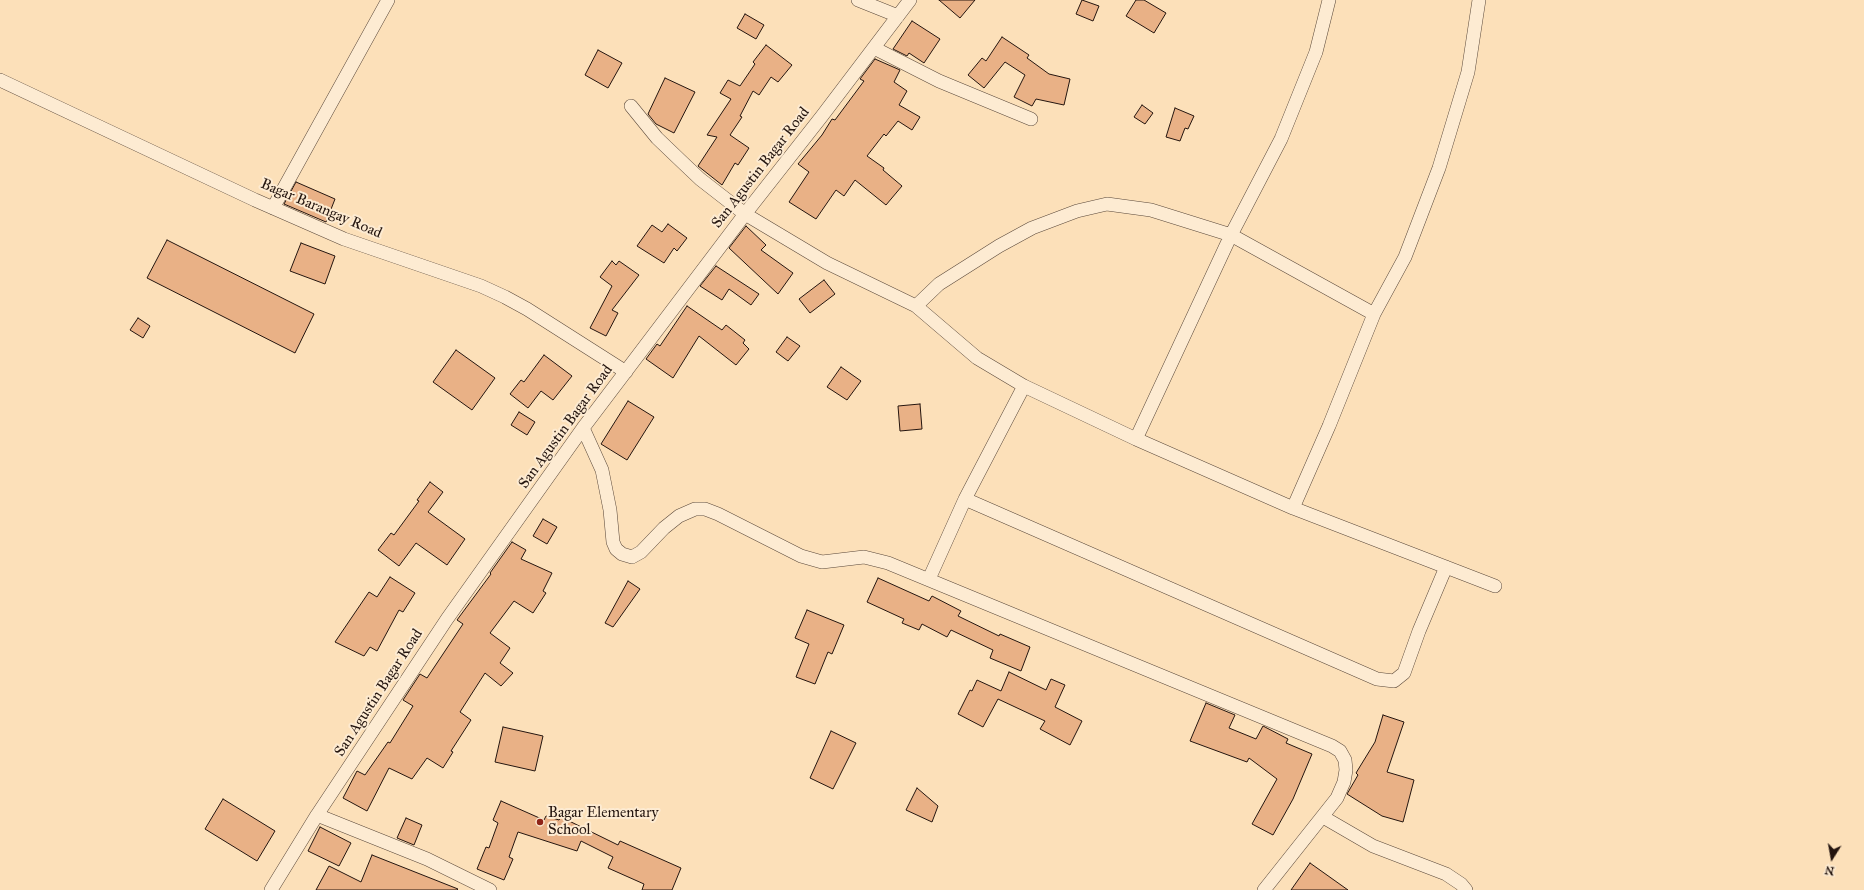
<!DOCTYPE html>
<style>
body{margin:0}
#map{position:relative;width:1864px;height:890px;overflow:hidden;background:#fce0b9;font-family:"IM FELL Great Primer",serif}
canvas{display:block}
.north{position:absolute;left:1812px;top:838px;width:40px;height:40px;-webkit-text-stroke:3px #fdebd2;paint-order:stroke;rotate:191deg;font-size:11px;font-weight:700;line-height:16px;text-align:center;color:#24150f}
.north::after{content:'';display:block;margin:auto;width:14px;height:18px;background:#24150f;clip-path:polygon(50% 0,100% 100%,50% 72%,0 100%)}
</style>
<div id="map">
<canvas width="1864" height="890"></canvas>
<div class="north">N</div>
</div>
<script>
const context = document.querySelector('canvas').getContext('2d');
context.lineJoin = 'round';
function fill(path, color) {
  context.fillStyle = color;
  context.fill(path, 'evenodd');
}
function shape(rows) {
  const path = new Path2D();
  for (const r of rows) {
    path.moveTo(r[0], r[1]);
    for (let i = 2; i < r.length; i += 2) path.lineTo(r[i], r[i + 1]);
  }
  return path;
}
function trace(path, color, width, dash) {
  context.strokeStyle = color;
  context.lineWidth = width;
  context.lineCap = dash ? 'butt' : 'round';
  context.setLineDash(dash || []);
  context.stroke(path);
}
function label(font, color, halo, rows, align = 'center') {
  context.font = font + ' "IM FELL Great Primer",serif';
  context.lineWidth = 4;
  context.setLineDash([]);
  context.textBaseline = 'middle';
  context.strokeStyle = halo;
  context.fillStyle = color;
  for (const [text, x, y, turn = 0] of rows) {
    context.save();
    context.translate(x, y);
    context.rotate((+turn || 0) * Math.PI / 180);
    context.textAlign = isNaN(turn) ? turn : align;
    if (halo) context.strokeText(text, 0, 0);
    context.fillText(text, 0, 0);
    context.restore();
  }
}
const building = shape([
 [939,0,975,0,960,18,939,0],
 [1082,0,1099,6,1093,21,1076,14,1082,0],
 [1136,0,1144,0,1166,13,1154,33,1126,16,1136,0],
 [745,14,764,25,756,39,737,28,745,14],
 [912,21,940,39,924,63,909,53,907,56,893,49,912,21],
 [1002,37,1029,55,1027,58,1049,74,1070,79,1064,105,1036,99,1032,106,1014,97,1025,75,1005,62,984,88,968,75,982,58,986,61,1002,37],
 [766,45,792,65,778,82,771,77,759,95,753,91,740,116,742,117,730,135,749,148,738,165,735,163,722,185,698,166,717,137,707,135,731,99,720,93,728,80,740,86,755,64,753,62,766,45],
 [598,50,622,63,608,88,585,75,598,50],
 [875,59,900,70,894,82,907,91,899,105,920,117,912,130,898,121,886,136,884,134,867,156,884,168,883,170,902,186,886,205,855,180,844,196,836,190,816,219,789,202,809,172,798,164,822,135,832,119,835,120,864,81,860,79,875,59],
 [665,78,695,92,674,133,656,124,648,114,665,78],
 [1142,105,1153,113,1145,124,1134,117,1142,105],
 [1175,108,1194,116,1188,129,1185,128,1180,141,1166,137,1175,108],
 [296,182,335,199,326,222,284,204,296,182],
 [668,224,687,238,677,251,674,248,664,263,637,246,652,225,662,232,668,224],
 [746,226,766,245,761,250,793,273,778,294,729,248,746,226],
 [167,240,314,314,295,353,147,278,167,240],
 [301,243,335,256,325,284,290,271,301,243],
 [612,261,616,265,619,261,639,275,612,310,618,313,606,336,590,328,612,286,600,277,612,261],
 [716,266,759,294,751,305,729,289,722,300,700,286,716,266],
 [824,280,835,294,810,313,799,299,824,280],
 [687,306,722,330,726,325,745,340,743,343,749,349,736,365,699,336,673,378,646,359,657,344,660,346,687,306],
 [138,318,150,326,143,338,130,330,138,318],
 [787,337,800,346,788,361,776,352,787,337],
 [456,350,495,378,472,410,433,382,456,350],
 [544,355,572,376,553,400,541,391,528,408,510,394,521,380,524,382,544,355],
 [841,367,861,381,847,400,827,387,841,367],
 [628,401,654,417,627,460,601,444,628,401],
 [920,404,922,429,900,431,898,406,920,404],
 [519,412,535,422,527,435,511,425,519,412],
 [430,482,443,492,428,512,465,539,447,565,416,543,399,566,378,550,391,533,394,535,419,501,417,500,430,482],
 [543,519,557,527,547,544,533,536,543,519],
 [512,542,526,550,521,559,552,573,543,591,546,593,533,613,514,601,490,633,510,648,500,663,513,673,501,686,485,673,460,712,471,720,451,751,453,752,443,768,427,758,412,779,389,768,367,811,343,798,357,771,365,775,388,742,390,743,413,706,403,700,420,674,427,678,463,624,457,620,491,574,490,573,512,542],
 [390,577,415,593,403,612,399,610,377,651,370,647,364,656,335,642,369,592,377,597,390,577],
 [878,578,929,601,932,596,961,611,958,616,999,636,1000,634,1030,647,1021,671,990,658,993,650,951,630,947,637,922,624,919,630,902,623,904,619,867,602,878,578],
 [628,581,640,589,613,627,605,623,628,581],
 [807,610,844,625,832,654,828,652,815,684,796,677,809,644,795,638,807,610],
 [1009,672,1046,690,1051,679,1065,685,1055,707,1082,721,1070,745,1040,729,1045,721,998,699,983,727,958,714,970,690,972,691,977,680,1001,691,1009,672],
 [1206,703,1235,715,1229,728,1256,739,1263,726,1288,739,1286,743,1312,754,1293,799,1273,835,1252,824,1277,779,1249,758,1247,762,1190,741,1206,703],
 [1383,715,1404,722,1387,772,1414,780,1403,822,1382,816,1347,794,1358,775,1356,773,1375,742,1383,715],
 [503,727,543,736,535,771,495,762,503,727],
 [831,731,856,743,833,789,810,778,831,731],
 [917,788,938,806,932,822,906,810,917,788],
 [223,799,275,831,257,861,205,829,223,799],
 [501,801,544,820,546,816,559,820,561,817,618,845,620,841,681,868,672,890,642,890,644,884,608,868,613,857,581,841,577,851,518,832,509,857,513,859,504,880,477,869,486,847,489,848,498,823,493,820,501,801],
 [406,818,422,825,414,845,397,838,406,818],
 [320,827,351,843,339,866,308,851,320,827],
 [372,855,458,889,457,890,316,890,329,866,361,882,372,855],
 [1310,863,1348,890,1291,890,1310,863]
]);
fill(building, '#e9b186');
trace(building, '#24150f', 1);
const minor = shape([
 [858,0,898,16],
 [874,48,939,81,1031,119],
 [0,80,255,200,344,239,481,286,505,297,527,309,626,372],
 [631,106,657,138,680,160,700,179,745,214,827,263,916,306,977,358,1024,386,1136,439,1293,508,1495,586],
 [273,208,388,0],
 [916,306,939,284,999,246,1032,228,1077,211,1107,204,1151,210,1231,235,1374,314],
 [583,428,602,470,610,510,613,542,616,549,622,554,632,557,641,552,664,528,679,516,695,509,705,509,718,514,801,556,822,562,864,557,888,563,1332,746,1340,751,1345,760,1346,770,1344,782,1337,798,1264,890],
 [1136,439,1231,235,1281,139,1316,52,1329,0],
 [965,499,1377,679,1394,681,1404,673,1419,631,1446,567],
 [1293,508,1329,426,1374,314,1405,257,1439,168,1468,72,1479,0],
 [929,579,965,499,1024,386],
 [317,815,427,859,490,890],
 [1323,817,1373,846,1446,874,1461,884,1466,890],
 [271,890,317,815,447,619,583,428,745,214,822,116,910,0]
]);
trace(minor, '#5a483a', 14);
trace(minor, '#fdebd2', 13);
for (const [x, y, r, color] of [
 [540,822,4,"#8f2418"]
]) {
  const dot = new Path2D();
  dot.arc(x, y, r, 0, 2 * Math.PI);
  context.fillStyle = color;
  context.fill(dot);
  trace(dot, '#fdebd2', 1.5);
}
label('15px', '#24150f', '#fdebd2', [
 ["San Agustin Bagar Road",761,168,-52],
 ["Bagar Barangay Road",321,209,23],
 ["San Agustin Bagar Road",566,427,-54],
 ["San Agustin Bagar Road",379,693,-57]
]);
label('15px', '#24150f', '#fdebd2', [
 ["Bagar Elementary",548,813],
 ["School",548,830]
], 'left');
</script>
